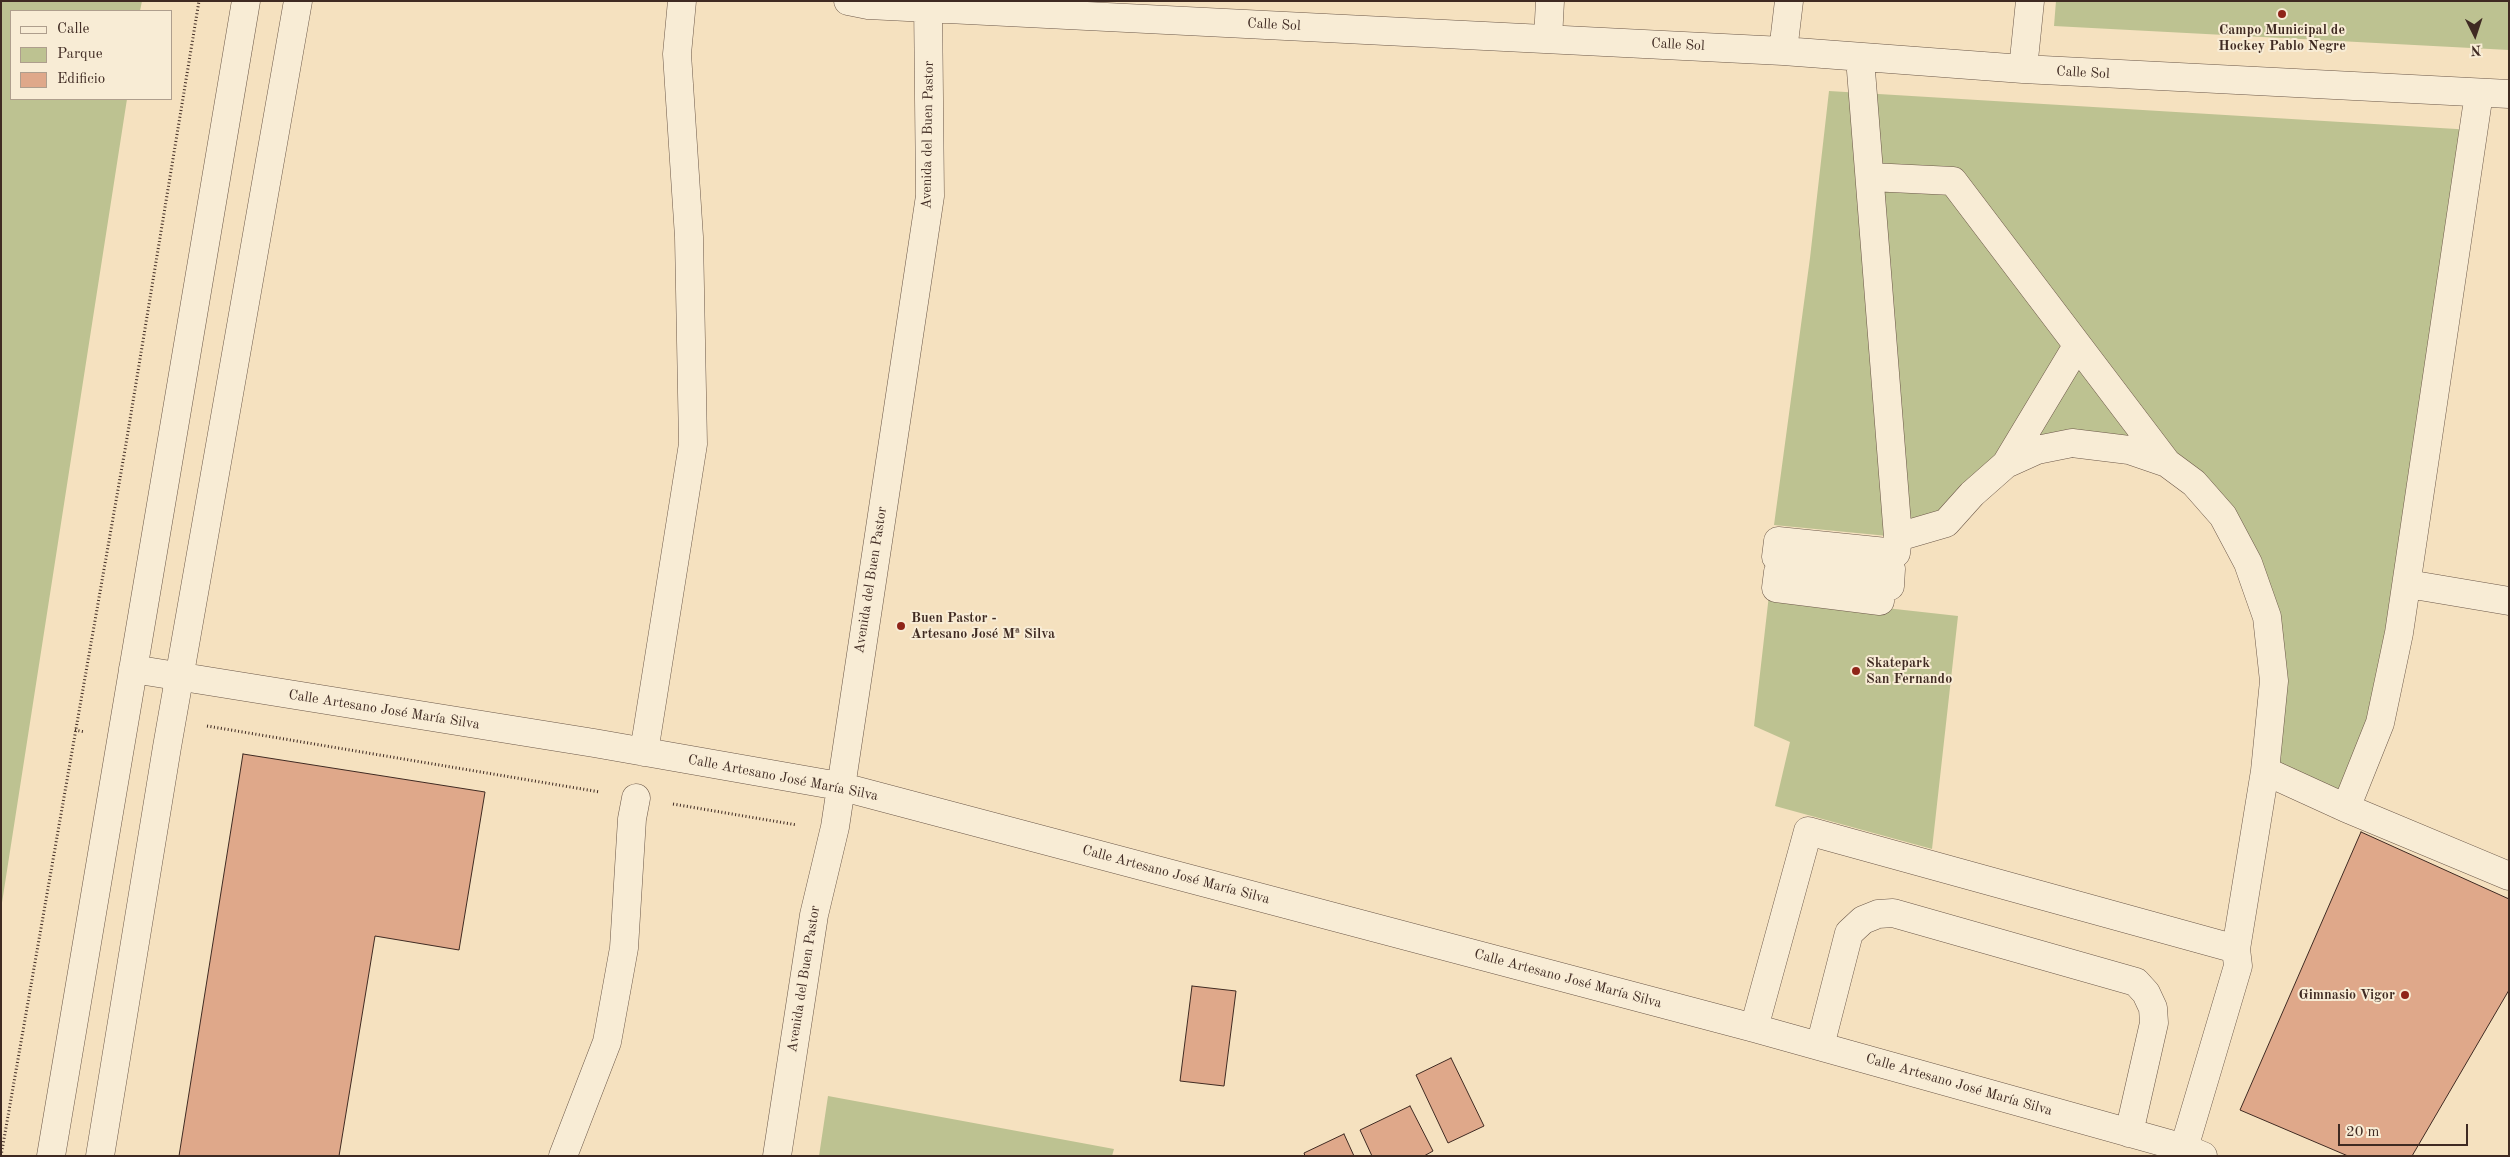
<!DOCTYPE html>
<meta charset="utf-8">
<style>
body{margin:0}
#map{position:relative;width:2510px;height:1157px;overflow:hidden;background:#f5e1bf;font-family:"Old Standard TT",serif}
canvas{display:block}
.frame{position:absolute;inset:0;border:2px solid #3f2a22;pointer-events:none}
.legend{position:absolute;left:10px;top:10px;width:162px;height:90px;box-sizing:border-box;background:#f8ecd5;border:1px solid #ae9e8d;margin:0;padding:6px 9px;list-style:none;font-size:15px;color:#3f2a22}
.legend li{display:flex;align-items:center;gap:10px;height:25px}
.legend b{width:25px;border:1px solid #ae9e8d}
.north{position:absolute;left:2450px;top:10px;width:50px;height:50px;-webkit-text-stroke:4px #f8ecd5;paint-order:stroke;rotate:176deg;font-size:14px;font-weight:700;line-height:20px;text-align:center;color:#3f2a22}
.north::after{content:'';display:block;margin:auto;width:18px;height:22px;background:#3f2a22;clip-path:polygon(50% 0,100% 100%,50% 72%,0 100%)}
.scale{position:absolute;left:2338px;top:1124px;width:130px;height:22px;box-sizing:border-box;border:2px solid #3f2a22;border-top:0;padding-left:6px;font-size:15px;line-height:18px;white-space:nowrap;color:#3f2a22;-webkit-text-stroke:4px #f8ecd5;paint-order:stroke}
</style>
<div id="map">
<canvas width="2510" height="1157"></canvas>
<div class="frame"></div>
<ul class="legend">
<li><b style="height:6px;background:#f8ecd5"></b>Calle</li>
<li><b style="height:14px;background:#bdc291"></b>Parque</li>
<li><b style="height:14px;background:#dfa88a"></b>Edificio</li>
</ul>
<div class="north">N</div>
<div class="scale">20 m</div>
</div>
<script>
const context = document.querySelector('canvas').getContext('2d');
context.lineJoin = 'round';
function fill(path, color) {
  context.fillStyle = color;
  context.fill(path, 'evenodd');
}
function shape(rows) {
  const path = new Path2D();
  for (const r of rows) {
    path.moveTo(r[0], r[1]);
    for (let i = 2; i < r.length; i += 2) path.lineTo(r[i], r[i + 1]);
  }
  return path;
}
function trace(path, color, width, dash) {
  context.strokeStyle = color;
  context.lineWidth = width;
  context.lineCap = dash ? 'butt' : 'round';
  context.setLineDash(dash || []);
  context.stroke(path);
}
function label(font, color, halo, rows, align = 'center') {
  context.font = font + ' "Old Standard TT",serif';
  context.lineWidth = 4;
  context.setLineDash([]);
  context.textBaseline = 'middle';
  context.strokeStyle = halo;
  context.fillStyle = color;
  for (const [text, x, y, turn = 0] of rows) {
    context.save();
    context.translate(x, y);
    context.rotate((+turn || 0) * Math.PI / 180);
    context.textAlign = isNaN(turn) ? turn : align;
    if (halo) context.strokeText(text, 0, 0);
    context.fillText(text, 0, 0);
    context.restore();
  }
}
fill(shape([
 [1,1,142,1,140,11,11,11,11,99,127,99,1,909],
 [2056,1,2509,1,2509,50,2054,26],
 [1829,91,2473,130,2408,584,2346,808,2265,771,2266,617,2194,483,2071,443,1972,494,1898,537,1774,525,1810,258],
 [1769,595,1958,616,1932,849,1775,806,1790,742,1754,726],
 [828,1096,1114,1149,1112,1156,819,1156]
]), '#bdc291');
const building = shape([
 [243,754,485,792,459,950,375,936,339,1156,179,1156,243,754],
 [2361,832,2509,899,2509,990,2412,1156,2348,1156,2240,1110,2361,832],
 [1192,986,1236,991,1224,1086,1180,1081,1192,986],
 [1451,1058,1484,1126,1448,1143,1416,1075,1451,1058],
 [1410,1106,1433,1151,1424,1156,1372,1156,1360,1130,1410,1106],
 [1344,1134,1354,1156,1305,1156,1304,1153,1344,1134]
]);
fill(building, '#dfa88a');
trace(building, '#3f2a22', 1);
const minor = shape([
 [848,1,868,5,1783,51,2023,69,2509,94],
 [1548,39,1550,1],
 [1783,51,1789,1],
 [1860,58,1898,537,1896,553,1778,541,1776,557,1891,569,1890,586,1778,572,1776,588,1880,601],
 [2023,69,2030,1],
 [2479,93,2399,633,2380,723,2346,808,2509,876],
 [1870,177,1953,181,2167,463],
 [2006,464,2077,346],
 [1898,537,1946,523,1972,494,2006,464,2037,450,2072,443,2129,450,2167,463,2194,483,2223,516,2248,563,2267,617,2274,681,2265,771,2236,949,2238,966,2184,1148],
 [2408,584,2509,601],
 [133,669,594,743,839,786,1754,1028,2184,1148,2203,1156],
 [644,752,693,444,689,237,677,54,682,1],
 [2265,771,2346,808],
 [1754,1028,1808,831,2236,949],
 [1820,1046,1849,933,1863,920,1878,914,1893,913,2136,982,2146,993,2153,1008,2154,1023,2129,1133],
 [51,1156,246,1],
 [100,1156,167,747,298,1],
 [563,1156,607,1042,624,948,632,819,636,798],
 [777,1156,814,915,835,827,930,196,928,1]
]);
trace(minor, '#6c5849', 29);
trace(shape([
 [207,726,600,792],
 [75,730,85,732],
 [673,804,797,825],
 [1,1156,126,444,199,1]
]), '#3f2a22', 3, [1, 2.5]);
trace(minor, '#f8ecd5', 28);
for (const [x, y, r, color] of [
 [2282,14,5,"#8f2418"],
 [901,626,5,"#8f2418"],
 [1856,671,5,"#8f2418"],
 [2405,995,5,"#8f2418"]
]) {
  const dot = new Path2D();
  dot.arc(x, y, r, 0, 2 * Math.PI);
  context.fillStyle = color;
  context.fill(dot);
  trace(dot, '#f8ecd5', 2);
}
label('14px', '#3f2a22', '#f8ecd5', [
 ["Calle Sol",1274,25,3],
 ["Calle Sol",1678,45,3],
 ["Calle Sol",2083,73,3],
 ["Avenida del Buen Pastor",928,135,-89],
 ["Avenida del Buen Pastor",871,580,-81],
 ["Calle Artesano José María Silva",384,710,9],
 ["Calle Artesano José María Silva",783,778,11],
 ["Calle Artesano José María Silva",1176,875,15],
 ["Avenida del Buen Pastor",804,979,-81],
 ["Calle Artesano José María Silva",1568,979,15],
 ["Calle Artesano José María Silva",1959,1085,16]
]);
label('bold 14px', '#3f2a22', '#f8ecd5', [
 ["Campo Municipal de",2282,30,"center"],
 ["Hockey Pablo Negre",2282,46,"center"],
 ["Buen Pastor -",911,618],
 ["Artesano José Mª Silva",911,634],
 ["Skatepark",1866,663],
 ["San Fernando",1866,679],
 ["Gimnasio Vigor",2395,995,"right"]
], 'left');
</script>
